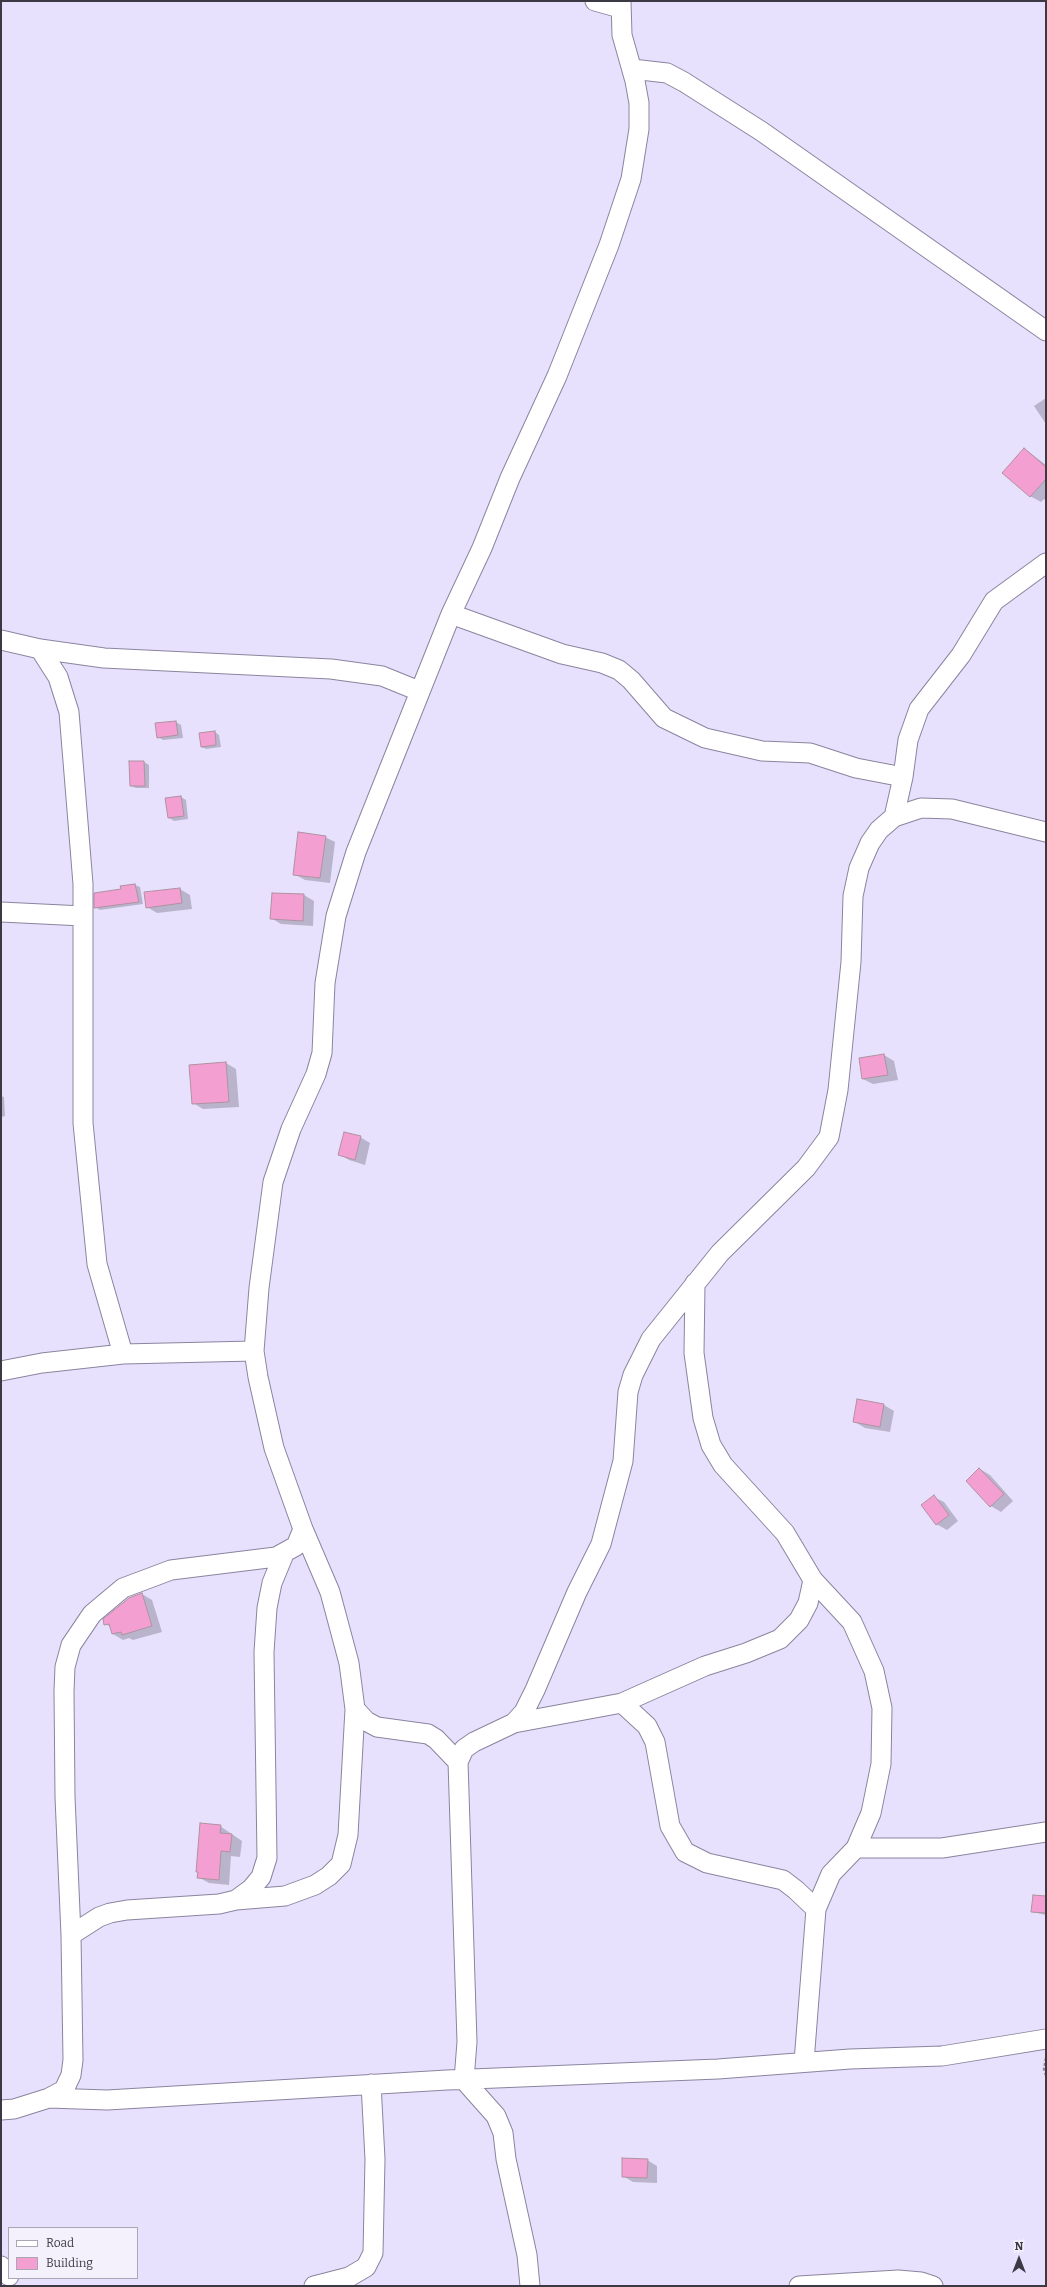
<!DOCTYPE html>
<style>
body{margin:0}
#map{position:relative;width:1047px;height:2287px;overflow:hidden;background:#e8e1fe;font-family:Bitter,serif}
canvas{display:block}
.frame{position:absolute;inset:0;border:2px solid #3c3944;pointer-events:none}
.legend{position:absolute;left:8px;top:2227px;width:130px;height:52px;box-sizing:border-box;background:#f4f1fd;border:1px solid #aaa7b3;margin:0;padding:5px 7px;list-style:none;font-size:12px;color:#3c3944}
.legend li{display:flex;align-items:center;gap:8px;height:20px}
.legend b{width:20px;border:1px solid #aaa7b3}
.north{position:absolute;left:999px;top:2239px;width:40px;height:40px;-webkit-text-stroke:3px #f4f1fd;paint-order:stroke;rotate:0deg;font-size:11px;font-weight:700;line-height:16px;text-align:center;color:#3c3944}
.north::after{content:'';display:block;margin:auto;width:14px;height:18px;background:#3c3944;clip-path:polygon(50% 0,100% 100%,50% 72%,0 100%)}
</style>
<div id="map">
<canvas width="1047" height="2287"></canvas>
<div class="frame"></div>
<ul class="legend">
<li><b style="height:5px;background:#fff"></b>Road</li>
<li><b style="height:11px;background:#f49fd2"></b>Building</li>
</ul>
<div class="north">N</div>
</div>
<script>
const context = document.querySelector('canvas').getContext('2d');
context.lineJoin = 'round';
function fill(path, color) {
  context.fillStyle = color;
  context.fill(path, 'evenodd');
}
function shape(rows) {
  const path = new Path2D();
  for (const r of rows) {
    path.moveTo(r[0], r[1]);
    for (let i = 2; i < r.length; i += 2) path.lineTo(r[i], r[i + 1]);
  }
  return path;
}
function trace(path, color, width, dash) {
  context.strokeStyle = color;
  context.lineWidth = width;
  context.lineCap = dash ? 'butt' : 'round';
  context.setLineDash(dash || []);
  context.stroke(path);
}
fill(shape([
 [1046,398,1046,424,1034,406],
 [1025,449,1046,465,1046,501,1044,499,1041,502,1030,496],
 [176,722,181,725,183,738,163,740,158,737,156,724],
 [215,732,219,735,221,747,206,749,201,747],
 [130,762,144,762,149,765,149,788,136,788,131,786],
 [181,797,186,800,188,819,174,821,169,818],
 [325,837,335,842,330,883,305,880,294,874],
 [135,885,140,887,143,904,100,910,95,907],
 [180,889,190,895,192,909,157,913,147,907,145,893],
 [273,894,304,895,314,901,313,926,281,924,271,918],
 [884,1055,894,1061,898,1080,873,1084,863,1079],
 [226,1063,236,1069,239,1107,203,1109,193,1103,190,1066],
 [1,1096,4,1097,5,1116,1,1117],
 [360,1137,370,1143,365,1165,349,1160,339,1154],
 [884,1405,894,1411,890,1432,865,1428,855,1422],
 [980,1469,990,1475,1013,1501,1001,1512,991,1506,967,1481],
 [934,1497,944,1502,958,1521,947,1530,936,1524],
 [142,1594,152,1600,162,1632,133,1640,129,1638,123,1640,113,1634,111,1627,105,1624],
 [220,1826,242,1841,240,1857,231,1856,229,1885,209,1883,198,1877],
 [1046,1897,1046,1915,1032,1912],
 [647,2160,657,2166,657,2183,633,2182,623,2176]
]), '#0003');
const building = shape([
 [1024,448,1046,467,1046,479,1030,497,1002,473,1024,448],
 [176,721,178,735,157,738,155,723,176,721],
 [215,731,216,745,201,747,199,733,215,731],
 [129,761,144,761,145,786,130,786,129,761],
 [181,796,184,816,168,818,165,798,181,796],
 [298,832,326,836,320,878,293,875,298,832],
 [135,884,139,902,94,908,94,893,121,889,120,886,135,884],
 [180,888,182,903,146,908,144,892,180,888],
 [272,893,304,894,303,921,270,919,272,893],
 [884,1054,888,1075,862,1079,859,1058,884,1054],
 [226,1062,229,1102,192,1104,189,1065,226,1062],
 [344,1132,361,1136,355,1160,338,1155,344,1132],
 [857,1399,884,1404,880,1427,853,1422,857,1399],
 [979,1468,1004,1494,990,1507,966,1481,979,1468],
 [934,1495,949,1515,936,1525,921,1505,934,1495],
 [142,1593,152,1626,122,1635,121,1632,112,1634,109,1624,104,1625,103,1619,129,1598,142,1593],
 [200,1823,221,1825,220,1833,232,1834,230,1852,221,1851,219,1880,197,1878,198,1872,196,1872,200,1823],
 [1033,1895,1046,1896,1046,1913,1031,1912,1033,1895],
 [622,2158,648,2159,647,2178,622,2177,622,2158]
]);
fill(building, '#f49fd2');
trace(building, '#ae92a1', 1);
const street = shape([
 [595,1,620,8],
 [632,69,667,73,684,82,761,131,1046,331],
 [451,614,562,654,602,663,619,670,631,680,664,718,705,738,762,751,810,753,856,768,903,777],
 [1,640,40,649,104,658,331,669,382,676,419,691],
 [40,649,58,677,69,712,83,884,83,1123,97,1264,123,1354],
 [894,817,903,777,908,740,919,709,961,655,994,601,1046,563],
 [1,912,83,916],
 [695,1283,694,1353,703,1418,711,1445,723,1465,785,1533,813,1580,852,1622,874,1671,882,1708,881,1764,871,1813,856,1848,831,1874,816,1909,804,2062],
 [1,1371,42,1363,123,1354,254,1351],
 [622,1703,647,1726,655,1742,670,1826,685,1852,707,1863,783,1880,796,1890,816,1909],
 [355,1709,366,1721,377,1727,428,1734,436,1739,458,1762],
 [514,1723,622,1703,705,1666,746,1653,780,1639,799,1620,808,1603,813,1580],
 [856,1848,942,1848,1046,1832],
 [236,1900,285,1896,315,1885,329,1876,341,1864,348,1835,355,1709,349,1663,330,1592,303,1529,274,1448,258,1377,254,1351,259,1288,273,1182,291,1129,316,1074,322,1053,325,983,336,916,356,852,451,614,482,548,510,478,557,376,609,245,631,179,639,129,639,103,635,81,622,35,621,1],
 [71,1935,99,1917,110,1913,127,1910,219,1904,236,1900,251,1889,261,1877,267,1858,264,1652,267,1608,272,1583,284,1554],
 [464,2080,467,2042,458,1762,464,1749,474,1742,514,1723,524,1712,535,1690,577,1592,601,1544,623,1461,628,1392,633,1375,651,1339,720,1253,806,1168,829,1137,838,1090,851,962,853,896,859,868,870,843,879,830,894,817,921,808,952,809,1046,832],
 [464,2080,496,2116,503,2133,506,2159,527,2255,530,2286],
 [49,2098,107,2100,447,2080,718,2069,850,2059,942,2056,1046,2039],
 [1,2110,14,2109,49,2098,64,2090,71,2075,73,2060,71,1935,65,1797,64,1691,65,1667,71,1645,92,1614,123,1588,171,1570,276,1557,296,1546,303,1529],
 [1,2266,9,2276],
 [314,2286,349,2277,366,2267,373,2253,375,2159,371,2084],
 [799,2286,898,2280,921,2282,933,2286]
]);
trace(street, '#8b849e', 21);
trace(shape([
 [1046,2058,1044,2069,1046,2075]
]), '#8e899d', 2.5, [3, 2]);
trace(street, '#fff', 19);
</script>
